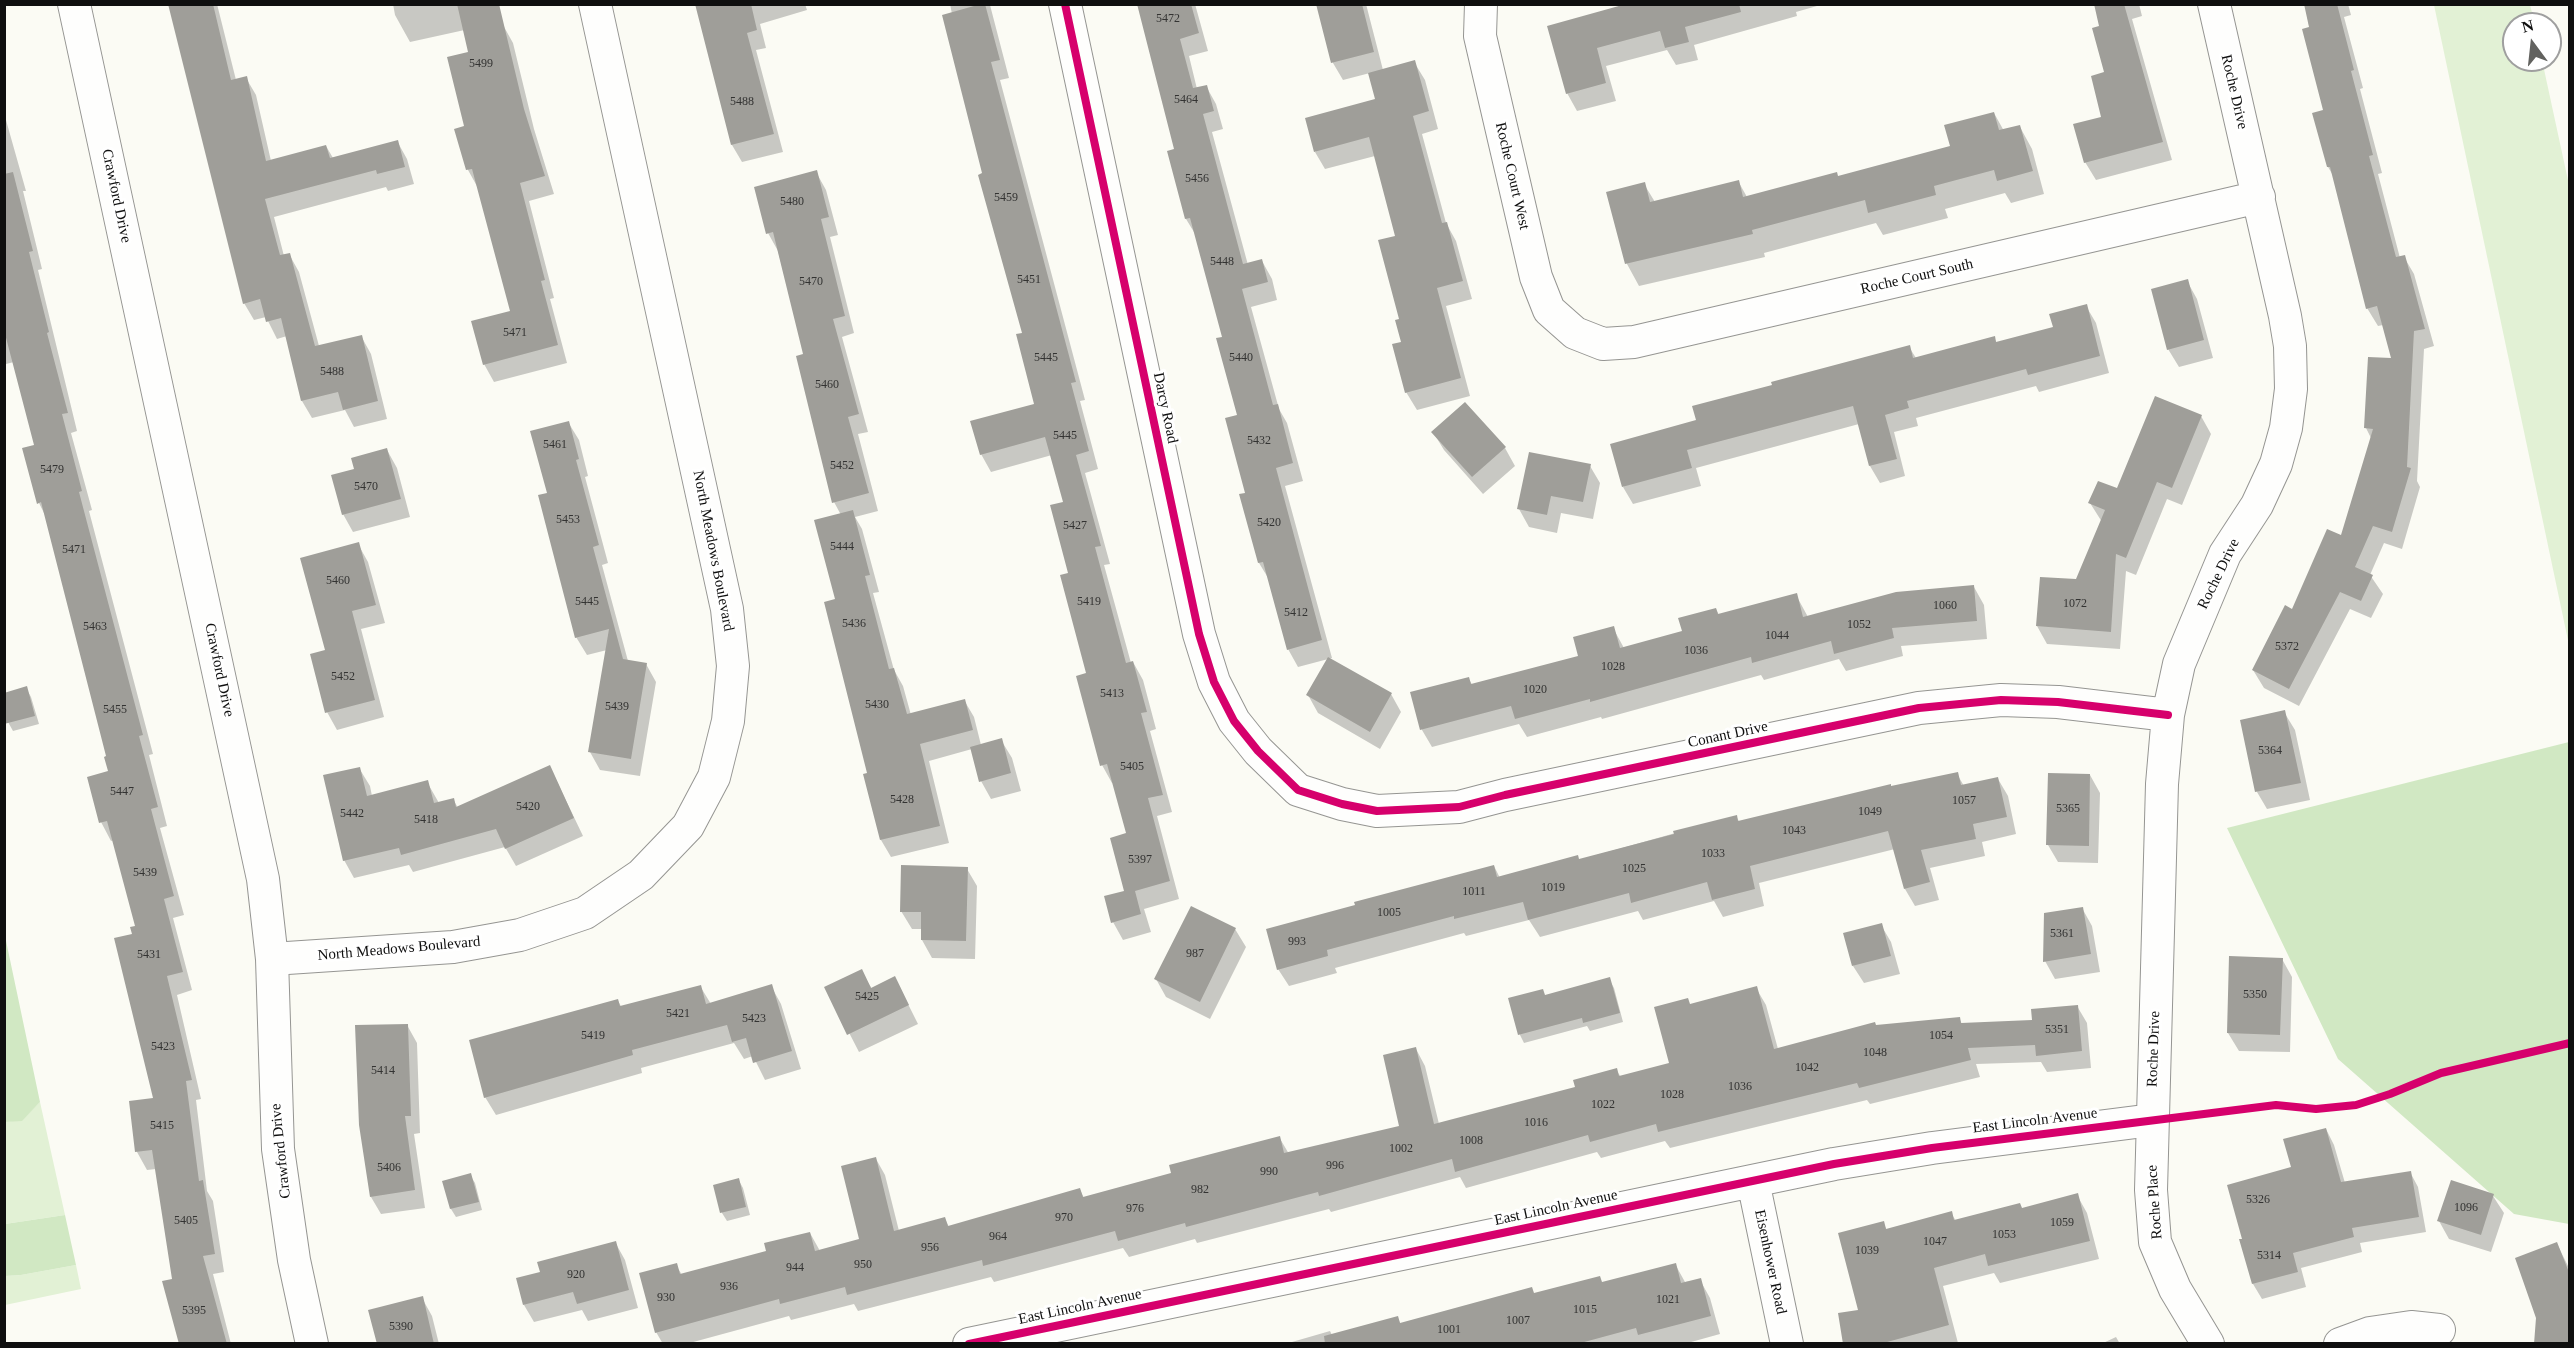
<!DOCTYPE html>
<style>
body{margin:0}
#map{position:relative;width:2574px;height:1348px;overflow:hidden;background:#fbfbf4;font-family:"Times New Roman",serif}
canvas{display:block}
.frame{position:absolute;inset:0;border:6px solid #0f0f0f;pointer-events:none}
.north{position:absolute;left:2502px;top:12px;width:60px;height:60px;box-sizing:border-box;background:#fff;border:2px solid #9f9f9f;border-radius:50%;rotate:345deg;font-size:16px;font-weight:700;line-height:24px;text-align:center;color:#0f0f0f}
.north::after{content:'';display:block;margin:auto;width:21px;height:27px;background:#62625f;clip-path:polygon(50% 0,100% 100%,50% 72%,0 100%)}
</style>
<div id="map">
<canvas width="2574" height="1348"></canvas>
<div class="frame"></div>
<div class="north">N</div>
</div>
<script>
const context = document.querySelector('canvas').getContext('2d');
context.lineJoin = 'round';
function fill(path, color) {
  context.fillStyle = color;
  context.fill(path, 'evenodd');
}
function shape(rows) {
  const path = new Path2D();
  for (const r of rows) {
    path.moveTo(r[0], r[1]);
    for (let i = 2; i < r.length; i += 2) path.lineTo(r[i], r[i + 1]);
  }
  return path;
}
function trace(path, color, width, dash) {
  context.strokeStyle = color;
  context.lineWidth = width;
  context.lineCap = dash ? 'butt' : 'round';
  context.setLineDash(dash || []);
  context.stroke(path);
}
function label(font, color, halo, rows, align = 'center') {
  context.font = font + ' "Times New Roman",serif';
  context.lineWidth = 6;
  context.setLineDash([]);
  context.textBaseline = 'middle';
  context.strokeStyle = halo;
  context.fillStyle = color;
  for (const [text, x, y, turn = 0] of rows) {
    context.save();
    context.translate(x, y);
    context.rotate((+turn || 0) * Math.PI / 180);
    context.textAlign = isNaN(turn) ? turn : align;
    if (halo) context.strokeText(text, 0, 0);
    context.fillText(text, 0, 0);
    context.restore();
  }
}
fill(shape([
 [2434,5,2530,5,2535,24,2514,24,2514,60,2542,60,2569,185,2569,645],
 [40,1102,65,1215,5,1224,4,1122,22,1120],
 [76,1265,81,1289,5,1305,4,1276,21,1275]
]), '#e2f1d5');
fill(shape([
 [2569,742,2569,1224,2514,1214,2338,1059,2227,828],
 [5,936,40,1102,22,1121,5,1122],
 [65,1215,76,1265,21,1275,5,1276,5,1224]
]), '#d1e8c3');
fill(shape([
 [172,4,217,4,236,80,246,78,256,95,271,161,326,146,333,158,397,141,407,159,414,184,388,191,386,187,274,217,284,256,289,254,299,272,319,346,361,336,371,354,387,419,354,427,345,410,312,418,302,401,287,336,277,339,266,317,254,320,244,303],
 [393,4,491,4,492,24,410,42,395,15],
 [697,4,805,4,807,10,760,24,766,48,756,50,783,152,742,162,732,145],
 [950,4,993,4,990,5,1009,78,1000,80,1085,400,1080,401,1098,469,1085,473,1110,564,1104,565,1131,663,1133,662,1143,680,1156,729,1150,731,1172,812,1157,816,1179,899,1144,909,1151,932,1123,940,1113,922,1126,892,1128,834,1114,782,1112,783,1102,765,1070,574,1065,503,1052,455,991,472,981,454,1036,405,1024,334,984,174],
 [1139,4,1195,4,1208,51,1189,56,1197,89,1206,86,1216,104,1223,129,1212,132,1248,265,1262,261,1272,279,1277,300,1251,307,1279,409,1287,423,1303,481,1285,486,1332,658,1298,667,1288,649,1270,581,1259,563,1241,495,1246,494,1238,416,1224,338,1197,237,1186,219,1169,152,1176,150],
 [1318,4,1366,4,1383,70,1414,62,1425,80,1438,129,1422,134,1446,223,1456,241,1472,299,1446,306,1470,396,1417,410,1406,392,1397,237,1375,156,1325,169,1315,152,1377,100,1370,73,1343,80,1333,63],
 [1628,4,1824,4,1796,12,1797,16,1694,45,1698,60,1676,65,1667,50,1606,66,1616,101,1577,111,1567,93,1549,27],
 [2095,4,2139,4,2142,16,2132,19,2172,160,2096,180,2085,162,2103,118,2105,74,2101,27],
 [2305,4,2348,4,2351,15,2344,17,2363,88,2360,89,2382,173,2378,174,2400,258,2404,257,2414,274,2434,346,2424,349,2417,481,2420,487,2402,549,2384,543,2370,575,2383,594,2371,618,2350,609,2299,706,2264,688,2253,670,2342,537,2371,438,2366,428,2393,360,2383,325,2378,326,2367,308,2334,177,2328,167,2325,111],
 [503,25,513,43,534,129,554,194,529,201,554,298,550,299,567,363,494,382,484,364,512,312,478,188,468,170,456,130,466,127,470,53],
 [4,113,26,191,23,191,42,269,38,270,77,431,71,433,92,510,89,511,153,754,149,755,167,826,160,828,184,915,173,918,192,990,177,995,201,1099,196,1100,207,1191,213,1201,224,1272,213,1274,231,1344,180,1344,174,1280,156,1169,147,1170,137,1152,130,1102,155,1099,134,935,137,927,114,840,111,841,101,822,110,772,108,757,46,517,39,503,36,446,14,362,6,364,4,361],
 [1994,113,2004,131,2020,127,2032,149,2044,194,2011,203,2005,193,1945,209,1948,218,1883,235,1876,223,1764,253,1765,257,1639,286,1627,264,1608,193,1644,184,1655,202,1738,181,1747,197,1838,177,1951,147],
 [816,172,826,190,838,235,830,237,854,333,842,337,868,432,858,434,878,511,855,517,862,529,879,592,873,593,894,670,903,686,911,715,964,700,974,717,981,745,1001,740,1012,758,1021,791,991,799,981,781,972,749,929,761,949,843,891,857,881,840,837,600,841,515,834,502,805,355,778,251,768,233],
 [2187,281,2197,299,2213,358,2179,367,2168,349],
 [2086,306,2096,323,2109,373,2039,392,2036,386,1916,418,1918,426,1894,432,1905,476,1880,483,1870,466,1859,424,1696,468,1701,486,1633,504,1623,487,1698,422,1909,347,1916,358,1994,338,1997,343,2055,328],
 [2201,416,2211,434,2182,505,2167,499,2136,575,2126,571,2120,649,2047,644,2037,626,2077,581,2102,522,2090,503,2117,490],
 [568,422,579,440,588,476,585,477,608,563,602,565,628,661,646,664,656,682,640,776,600,770,590,752,607,650,587,655,576,637,549,494],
 [1433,432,1505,448,1515,466,1483,494,1444,450],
 [387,450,397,468,410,517,353,532,343,514,356,470],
 [1590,466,1600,483,1593,519,1561,513,1557,533,1529,527,1519,509],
 [358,544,368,562,385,623,361,629,384,717,337,730,327,712,326,651],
 [1974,587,1984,605,1987,639,1901,646,1903,656,1846,671,1839,659,1764,680,1761,675,1602,719,1601,717,1527,737,1519,724,1432,747,1422,730,1412,693,1468,678,1473,686,1580,657,1613,628,1624,648,1684,632,1716,609,1719,615,1796,595,1808,617],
 [26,688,31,697,39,724,13,731,8,722],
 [1391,694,1401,712,1380,749,1318,713,1308,695],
 [2284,712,2295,730,2310,800,2267,809,2257,792],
 [550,767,583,836,516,866,505,847,413,872,409,865,354,878,344,860,359,768,370,786,372,796,427,782,439,803,453,799,458,808],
 [1957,774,1964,786,1998,779,2008,796,2016,834,1982,842,1985,856,1930,868,1939,900,1915,906,1905,889,1895,849,1759,883,1764,906,1723,917,1714,901,1643,920,1638,911,1540,937,1529,920,1466,936,1464,933,1335,968,1337,973,1289,986,1278,969,1494,866,1500,878,1579,860,1736,816,1740,823],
 [2090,775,2100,793,2098,863,2058,862,2048,845],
 [967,869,977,886,975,959,932,958,922,940,922,929,912,929,901,911],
 [2082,908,2092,926,2100,972,2055,979,2045,961],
 [1881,925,1891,942,1900,974,1864,983,1853,966],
 [1235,929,1246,947,1210,1019,1166,997,1156,979],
 [2282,959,2292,977,2290,1052,2239,1051,2228,1033],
 [861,971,872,989,904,996,918,1024,859,1052,826,988],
 [1609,979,1614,988,1623,1022,1590,1031,1587,1026,1524,1043,1520,1035,1510,1000,1546,996],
 [700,986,711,1004,771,986,781,1004,801,1069,765,1080,753,1056,744,1059,734,1043,641,1068,642,1073,496,1115,485,1097,618,1001,622,1008],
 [1756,988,1766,1005,1778,1049,1876,1026,1959,1018,1962,1024,2034,1022,2077,1006,2087,1023,2091,1068,2047,1072,2041,1062,1976,1064,1980,1077,1870,1104,1867,1100,1670,1148,1665,1141,1601,1158,1597,1152,1466,1188,1460,1177,1331,1212,1329,1209,1197,1243,1195,1239,1129,1257,1123,1248,994,1282,991,1277,858,1311,854,1304,791,1320,789,1316,686,1344,663,1344,656,1332,676,1265,682,1275,768,1252,810,1233,820,1251,861,1241,876,1159,885,1175,899,1231,945,1219,949,1227,1080,1190,1084,1198,1173,1174,1279,1137,1289,1154,1401,1127,1416,1049,1425,1066,1439,1124,1577,1088,1616,1070,1621,1077,1671,1064,1691,1006],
 [407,1025,417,1043,420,1133,414,1134,425,1208,381,1214,371,1197],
 [2326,1129,2334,1145,2345,1183,2410,1172,2418,1187,2426,1232,2360,1243,2362,1252,2301,1268,2306,1287,2262,1299,2253,1284,2241,1240,2293,1168],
 [470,1175,475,1183,482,1210,456,1217,451,1209,444,1182],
 [738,1179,743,1188,750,1215,727,1221,722,1213,715,1186],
 [2077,1195,2087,1213,2099,1259,2000,1283,1994,1273,1943,1286,1958,1343,1844,1344,1860,1311,1883,1223,1887,1230,1951,1213,1956,1221,2022,1210],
 [2493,1196,2504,1213,2491,1252,2449,1239,2439,1221],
 [615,1242,625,1260,638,1308,588,1321,582,1310,534,1322,524,1305,541,1273],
 [2557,1244,2570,1270,2570,1344],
 [1675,1264,1685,1282,1700,1280,1710,1298,1720,1334,1684,1344,1285,1344,1330,1331,1332,1335,1397,1318,1401,1324,1535,1295,1603,1284],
 [422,1298,432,1316,439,1344,378,1344],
 [2116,1337,2120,1344,2101,1344]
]), '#0003');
fill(shape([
 [168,4,213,4,231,80,247,76,266,161,326,145,330,158,398,140,405,167,377,174,376,170,265,199,280,255,290,253,315,346,362,335,378,401,343,410,338,392,301,401,281,318,266,322,260,299,243,304],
 [457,4,499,4,524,109,545,176,520,183,545,280,541,281,558,345,483,365,471,321,510,311,472,169,466,170,454,129,464,126,447,57,468,52],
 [695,4,751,4,757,30,747,33,774,134,731,145],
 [981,4,985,4,1000,60,991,62,1076,382,1071,383,1089,451,1076,455,1101,546,1095,547,1126,663,1133,661,1147,712,1141,713,1163,795,1148,798,1170,881,1135,891,1141,914,1111,923,1104,896,1124,891,1110,838,1126,833,1107,764,1100,766,1076,676,1086,673,1060,575,1068,573,1050,505,1063,502,1045,437,980,455,970,421,1034,404,1016,334,1022,333,978,175,982,173,942,15],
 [1137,4,1191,4,1199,33,1180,39,1193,88,1207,85,1214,111,1203,114,1243,264,1262,259,1268,282,1242,289,1273,405,1278,404,1293,463,1276,468,1322,640,1287,650,1263,562,1258,563,1239,494,1245,493,1225,418,1237,415,1216,338,1222,337,1190,218,1185,219,1167,151,1174,149],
 [1316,4,1362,4,1374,52,1331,63],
 [1626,4,1739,4,1741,12,1685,27,1689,42,1665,48,1660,31,1597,48,1606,83,1566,94,1547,26],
 [2094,4,2124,4,2163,142,2084,163,2073,124,2101,117,2091,76,2104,72,2092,28,2099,26],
 [2304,4,2337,4,2354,70,2351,71,2373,155,2369,156,2396,257,2405,255,2425,329,2414,331,2407,467,2411,468,2392,532,2373,526,2355,567,2373,575,2361,601,2340,592,2289,689,2252,670,2285,605,2292,609,2327,529,2341,535,2373,429,2364,428,2368,357,2391,358,2377,306,2366,309,2330,167,2327,167,2312,113,2323,110,2302,29,2309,27],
 [1415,60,1429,111,1413,116,1442,223,1447,222,1463,281,1437,288,1461,378,1405,393,1392,344,1401,342,1395,320,1399,319,1378,240,1395,236,1369,137,1314,152,1305,118,1375,99,1368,73],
 [1994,112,1999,130,2020,125,2033,171,1997,181,1994,170,1934,186,1936,195,1868,213,1865,200,1752,230,1753,234,1625,264,1606,192,1645,182,1650,202,1739,180,1743,197,1837,172,1838,176,1950,146,1944,125],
 [817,170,829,217,821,219,845,316,833,319,859,414,848,417,869,493,832,503,796,356,803,354,773,232,766,234,754,187],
 [13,172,33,251,29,252,49,332,47,333,68,413,62,414,82,491,79,492,143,735,139,736,158,807,151,809,174,896,164,899,183,972,167,976,192,1080,186,1081,199,1181,203,1180,215,1254,203,1256,227,1344,179,1344,162,1281,172,1279,152,1150,135,1152,129,1101,153,1098,114,938,132,934,130,927,135,926,107,821,99,823,87,777,108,771,104,757,106,756,41,502,37,504,22,448,34,445,4,330,4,174],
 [2188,279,2204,340,2167,350,2151,289],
 [2087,304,2100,356,2028,375,2026,369,1907,401,1909,408,1885,415,1897,459,1869,466,1853,406,1687,450,1692,468,1622,487,1610,444,1696,420,1692,406,1772,385,1771,382,1910,345,1913,358,1995,336,1996,342,2053,327,2049,314],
 [2155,396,2202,415,2172,488,2157,482,2126,558,2116,554,2111,632,2036,626,2040,577,2076,579,2105,510,2088,503,2098,481,2117,488],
 [1465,402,1506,447,1472,477,1431,432],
 [569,421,579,459,576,460,599,545,593,547,623,659,647,663,631,759,588,752,609,629,575,638,538,495,547,493,530,431],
 [387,448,401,499,342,515,331,475,354,469,351,458],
 [1529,452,1591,464,1583,502,1551,496,1547,515,1517,509],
 [853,510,870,575,865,576,889,669,894,668,907,714,965,699,973,730,920,744,940,826,880,840,863,774,867,773,824,602,835,599,814,520],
 [359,542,376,605,352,611,375,700,325,713,310,654,325,650,300,558],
 [1974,585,1977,621,1892,628,1894,638,1834,654,1831,641,1752,663,1751,657,1590,702,1590,699,1515,719,1511,706,1420,730,1410,692,1469,677,1471,684,1578,656,1573,637,1614,626,1620,648,1682,631,1678,618,1716,608,1718,614,1797,593,1803,617,1896,592],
 [1328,657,1392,693,1370,732,1306,695],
 [27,686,35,716,4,724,4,693],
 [2285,710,2301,783,2255,792,2240,720],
 [1002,738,1011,773,979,782,970,747],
 [550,765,574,818,505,849,496,829,401,855,399,848,343,861,323,775,360,767,367,796,428,780,434,803,454,798,456,807],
 [1958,772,1961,785,1998,777,2007,817,1973,824,1976,839,1921,850,1930,882,1904,889,1888,831,1750,866,1755,889,1712,900,1707,882,1631,903,1629,893,1528,920,1523,902,1454,919,1454,916,1327,950,1328,956,1277,970,1266,929,1355,905,1354,902,1494,865,1497,877,1578,855,1579,859,1674,834,1673,831,1737,815,1738,821,1891,784,1891,786],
 [2048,773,2090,774,2089,846,2046,845],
 [901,865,968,867,966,941,921,940,921,912,900,912],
 [1191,906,1236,928,1200,1002,1154,979],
 [2083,907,2091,954,2043,962,2044,913],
 [1882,923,1891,956,1852,966,1843,933],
 [2229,956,2283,958,2280,1035,2227,1033],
 [862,969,871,988,895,976,909,1005,847,1035,824,987],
 [1610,977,1620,1013,1583,1023,1582,1018,1518,1035,1508,998,1543,989,1545,995],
 [772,984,792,1051,753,1063,746,1038,732,1042,727,1025,632,1050,633,1055,484,1098,469,1040,618,999,620,1006,701,985,706,1004],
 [1757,986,1774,1049,1875,1022,1876,1025,1960,1017,1961,1023,2032,1020,2031,1009,2078,1005,2082,1051,2036,1056,2035,1045,1968,1048,1971,1060,1859,1088,1857,1083,1658,1132,1656,1124,1590,1142,1588,1135,1455,1172,1452,1159,1319,1196,1318,1192,1186,1227,1185,1223,1118,1241,1115,1231,983,1266,982,1260,847,1295,845,1287,780,1304,779,1299,655,1333,639,1273,677,1263,680,1274,766,1251,764,1243,810,1232,815,1251,859,1239,841,1166,876,1157,894,1231,945,1217,948,1226,1080,1188,1083,1197,1171,1173,1169,1165,1280,1136,1284,1153,1399,1126,1383,1055,1416,1047,1434,1124,1575,1087,1573,1080,1617,1068,1619,1076,1669,1063,1654,1007,1688,998,1690,1004],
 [408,1024,411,1116,405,1116,415,1190,370,1197,359,1125,355,1025],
 [2326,1128,2341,1182,2411,1171,2419,1217,2352,1228,2354,1237,2293,1253,2298,1272,2252,1284,2239,1239,2242,1239,2227,1185,2291,1167,2283,1139],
 [471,1173,479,1202,450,1209,442,1181],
 [739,1178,746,1207,720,1213,713,1185],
 [2451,1180,2494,1194,2481,1235,2437,1221],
 [2078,1193,2090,1241,1988,1266,1985,1254,1934,1268,1949,1325,1880,1344,1843,1344,1838,1313,1858,1310,1838,1233,1884,1221,1886,1229,1952,1211,1954,1220,2020,1203,2022,1208],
 [616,1241,629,1290,577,1304,573,1292,523,1305,516,1278,540,1272,537,1262],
 [2557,1242,2570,1275,2570,1344,2534,1344,2536,1318,2515,1258],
 [1676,1263,1681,1283,1701,1278,1711,1316,1638,1335,1636,1328,1577,1344,1325,1344,1324,1336,1398,1316,1400,1323,1532,1287,1534,1293,1600,1276,1602,1282],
 [423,1296,434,1344,377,1344,368,1310]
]), '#9f9e99');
const street = shape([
 [74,4,263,879,272,959,278,1149,294,1260,312,1344],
 [1065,4,1199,634,1214,682,1234,721,1258,751,1298,790,1342,804,1377,811,1459,807,1505,795,1919,708,2001,700,2058,702,2168,715],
 [1481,4,1480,36,1536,277,1549,310,1575,333,1603,344,1634,342,2259,197],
 [272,959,453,947,520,935,585,913,641,875,688,826,714,777,728,721,733,666,727,609,595,4],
 [1753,1181,1787,1344],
 [969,1344,1834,1164,1932,1148,2152,1120],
 [2208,1344,2175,1289,2155,1242,2151,1190,2162,784,2168,715,2179,664,2225,554,2257,505,2276,464,2286,428,2291,389,2290,346,2285,316,2214,4],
 [2340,1344,2370,1333,2411,1327,2439,1330]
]);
trace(street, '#959592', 34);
trace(street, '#fefefd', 32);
trace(shape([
 [1065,4,1199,634,1214,682,1234,721,1258,751,1298,790,1342,804,1377,811,1459,807,1505,795,1919,708,2001,700,2058,702,2168,715],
 [969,1344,1834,1164,1932,1148,2276,1105,2316,1109,2356,1105,2390,1094,2441,1073,2570,1043]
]), '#d6006c', 8);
label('12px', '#333332', null, [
 ["5472",1168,19],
 ["5499",481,64],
 ["5464",1186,100],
 ["5488",742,102],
 ["5456",1197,179],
 ["5459",1006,198],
 ["5480",792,202],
 ["5448",1222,262],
 ["5451",1029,280],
 ["5470",811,282],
 ["5471",515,333],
 ["5445",1046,358],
 ["5440",1241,358],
 ["5488",332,372],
 ["5460",827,385],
 ["5445",1065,436],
 ["5432",1259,441],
 ["5461",555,445],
 ["5452",842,466],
 ["5479",52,470],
 ["5470",366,487],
 ["5453",568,520],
 ["5420",1269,523],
 ["5427",1075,526],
 ["5444",842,547],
 ["5471",74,550],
 ["5460",338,581],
 ["5445",587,602],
 ["5419",1089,602],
 ["1072",2075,604],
 ["1060",1945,606],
 ["5412",1296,613],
 ["5436",854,624],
 ["1052",1859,625],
 ["5463",95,627],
 ["1044",1777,636],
 ["5372",2287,647],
 ["1036",1696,651],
 ["1028",1613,667],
 ["5452",343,677],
 ["1020",1535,690],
 ["5413",1112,694],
 ["5430",877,705],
 ["5439",617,707],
 ["5455",115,710],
 ["5364",2270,751],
 ["5405",1132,767],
 ["5447",122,792],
 ["5428",902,800],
 ["1057",1964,801],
 ["5420",528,807],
 ["5365",2068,809],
 ["1049",1870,812],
 ["5442",352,814],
 ["5418",426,820],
 ["1043",1794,831],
 ["1033",1713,854],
 ["5397",1140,860],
 ["1025",1634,869],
 ["5439",145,873],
 ["1019",1553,888],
 ["1011",1474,892],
 ["1005",1389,913],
 ["5361",2062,934],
 ["993",1297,942],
 ["987",1195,954],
 ["5431",149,955],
 ["5350",2255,995],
 ["5425",867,997],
 ["5421",678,1014],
 ["5423",754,1019],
 ["5351",2057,1030],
 ["5419",593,1036],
 ["1054",1941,1036],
 ["5423",163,1047],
 ["1048",1875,1053],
 ["1042",1807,1068],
 ["5414",383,1071],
 ["1036",1740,1087],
 ["1028",1672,1095],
 ["1022",1603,1105],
 ["1016",1536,1123],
 ["5415",162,1126],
 ["1008",1471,1141],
 ["1002",1401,1149],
 ["996",1335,1166],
 ["5406",389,1168],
 ["990",1269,1172],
 ["982",1200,1190],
 ["5326",2258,1200],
 ["1096",2466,1208],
 ["976",1135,1209],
 ["970",1064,1218],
 ["5405",186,1221],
 ["1059",2062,1223],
 ["1053",2004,1235],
 ["964",998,1237],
 ["1047",1935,1242],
 ["956",930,1248],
 ["1039",1867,1251],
 ["5314",2269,1256],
 ["950",863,1265],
 ["944",795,1268],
 ["920",576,1275],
 ["936",729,1287],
 ["930",666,1298],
 ["1021",1668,1300],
 ["1015",1585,1310],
 ["5395",194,1311],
 ["1007",1518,1321],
 ["5390",401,1327],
 ["1001",1449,1330]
]);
label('15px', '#0f0f0f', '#fff', [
 ["Roche Drive",2234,92,77],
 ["Roche Court West",1512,176,77],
 ["Crawford Drive",116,196,78],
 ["Roche Court South",1917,277,-13],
 ["Darcy Road",1165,408,78],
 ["North Meadows Boulevard",713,551,79],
 ["Roche Drive",2219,574,-64],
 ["Crawford Drive",219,670,78],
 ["Conant Drive",1728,735,-12],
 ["North Meadows Boulevard",399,949,-5],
 ["Roche Drive",2154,1049,-88],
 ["East Lincoln Avenue",2035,1121,-7],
 ["Crawford Drive",281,1151,-96],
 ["Roche Place",2155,1202,-94],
 ["East Lincoln Avenue",1556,1208,-12],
 ["Eisenhower Road",1770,1262,78],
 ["East Lincoln Avenue",1080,1307,-12]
]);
</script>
